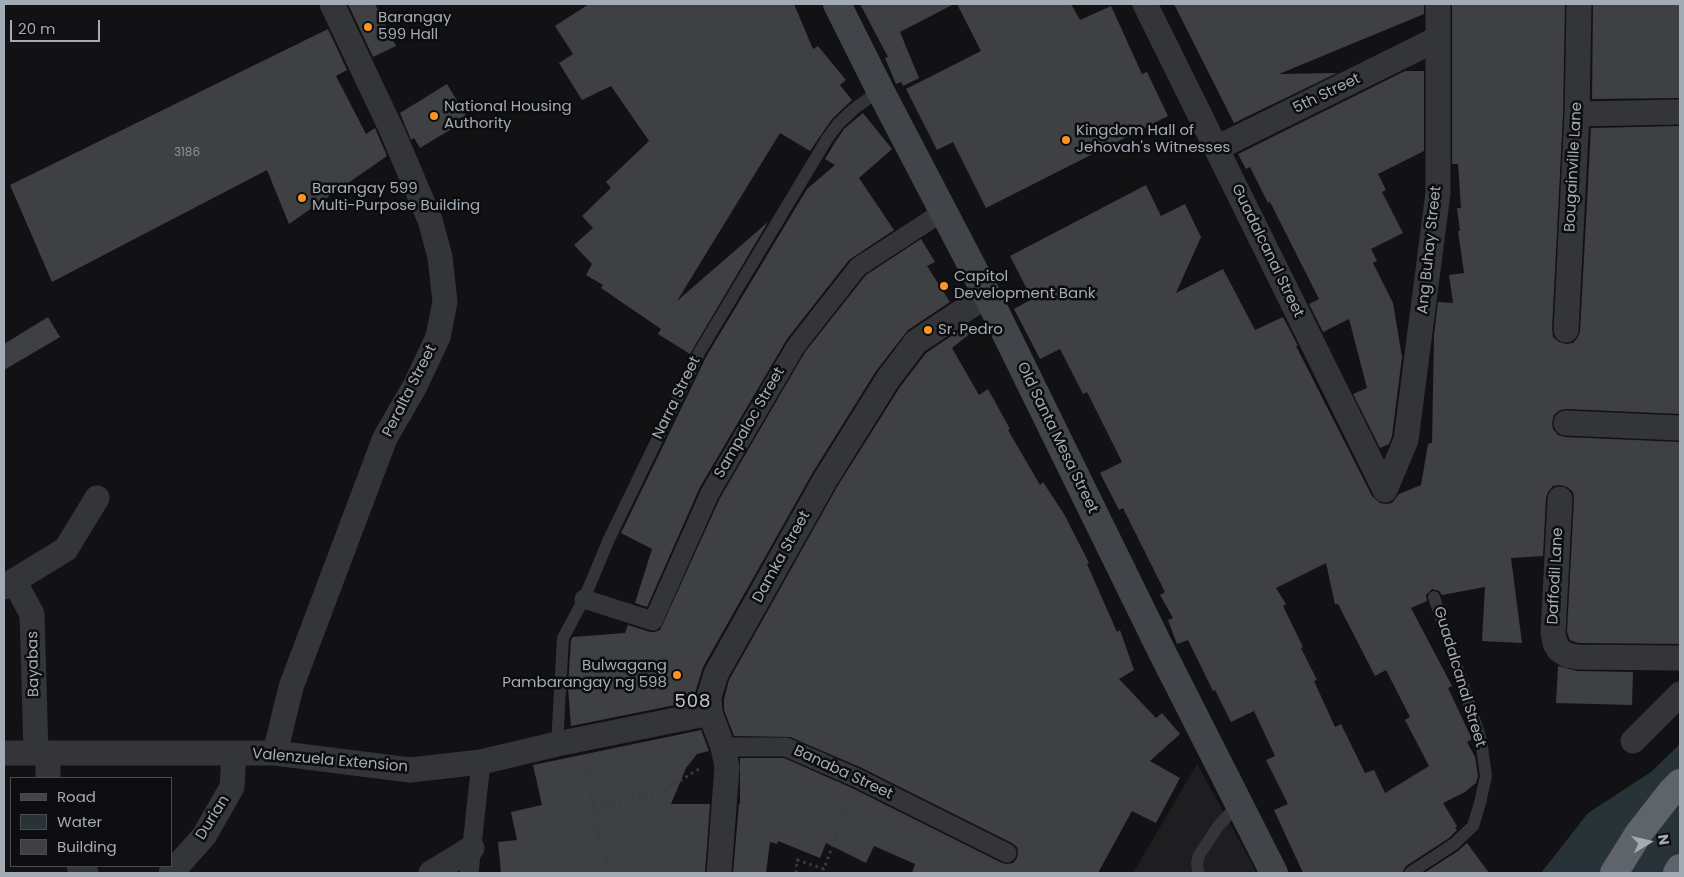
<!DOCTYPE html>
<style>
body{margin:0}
#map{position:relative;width:1684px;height:877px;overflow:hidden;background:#121214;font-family:Poppins,sans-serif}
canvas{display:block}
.frame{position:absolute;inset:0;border:5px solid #a3abb5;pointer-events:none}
.legend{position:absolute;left:10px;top:777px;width:162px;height:90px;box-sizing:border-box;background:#0d0d0f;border:1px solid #494c51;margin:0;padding:6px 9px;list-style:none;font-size:15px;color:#a3abb5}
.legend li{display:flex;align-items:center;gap:10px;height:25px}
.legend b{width:25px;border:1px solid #494c51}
.north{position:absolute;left:1624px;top:817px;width:50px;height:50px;-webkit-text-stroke:4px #0d0d0f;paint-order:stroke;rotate:81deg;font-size:14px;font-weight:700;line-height:20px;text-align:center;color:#a3abb5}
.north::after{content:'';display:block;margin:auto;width:18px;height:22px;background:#a3abb5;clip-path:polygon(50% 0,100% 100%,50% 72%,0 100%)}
.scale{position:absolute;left:10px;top:20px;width:90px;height:22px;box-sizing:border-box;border:2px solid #a3abb5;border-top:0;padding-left:6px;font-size:15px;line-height:18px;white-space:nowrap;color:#a3abb5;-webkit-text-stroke:4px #0d0d0f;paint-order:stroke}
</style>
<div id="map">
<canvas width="1684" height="877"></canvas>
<div class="frame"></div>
<ul class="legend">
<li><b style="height:6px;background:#414449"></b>Road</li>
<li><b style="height:14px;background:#283338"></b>Water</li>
<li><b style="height:14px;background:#3e4044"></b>Building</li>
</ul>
<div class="north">N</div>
<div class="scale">20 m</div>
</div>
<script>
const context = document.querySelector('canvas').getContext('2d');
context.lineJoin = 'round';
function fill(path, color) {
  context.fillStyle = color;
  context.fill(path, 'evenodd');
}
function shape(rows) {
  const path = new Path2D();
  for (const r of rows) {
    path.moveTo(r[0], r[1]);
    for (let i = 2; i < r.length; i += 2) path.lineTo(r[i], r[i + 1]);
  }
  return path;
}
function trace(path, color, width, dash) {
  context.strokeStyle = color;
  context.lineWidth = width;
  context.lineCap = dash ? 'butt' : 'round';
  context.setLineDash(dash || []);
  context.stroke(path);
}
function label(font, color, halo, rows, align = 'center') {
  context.font = font + ' Poppins,sans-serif';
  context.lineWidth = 5;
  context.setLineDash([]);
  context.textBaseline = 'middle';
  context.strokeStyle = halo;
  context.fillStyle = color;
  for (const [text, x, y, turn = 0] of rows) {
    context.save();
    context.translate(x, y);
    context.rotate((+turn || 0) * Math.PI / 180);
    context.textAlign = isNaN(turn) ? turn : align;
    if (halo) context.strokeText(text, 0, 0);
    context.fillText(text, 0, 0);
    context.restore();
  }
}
fill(shape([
 [1197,764,1257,873,1133,873]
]), '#1e1e21');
fill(shape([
 [1680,744,1680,873,1541,873,1588,813,1651,772]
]), '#283338');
fill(shape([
 [348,4,375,4,396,46,373,57],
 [589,4,794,4,813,49,818,46,846,80,840,85,852,100,832,119,810,151,780,133,677,301,768,222,690,354,658,334,661,329,601,288,603,285,586,275,592,264,574,245,593,228,582,216,611,188,606,182,649,141,611,86,582,100,559,63,573,54,555,26],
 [860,4,954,4,900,32,919,78,903,86,901,82,896,84,885,58,888,57],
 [957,4,1071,4,1080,20,1111,6,1142,74,1147,72,1168,116,986,208,953,142,937,150,906,89,981,51],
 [1174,4,1424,4,1424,14,1279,74,1337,73,1234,123],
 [1452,4,1565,4,1563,114,1552,329,1553,337,1559,342,1566,344,1573,343,1578,337,1580,331,1591,128,1680,126,1680,414,1567,409,1560,410,1554,415,1552,423,1553,429,1558,435,1565,437,1680,442,1680,644,1578,643,1570,640,1567,632,1574,499,1573,492,1567,487,1560,485,1553,486,1548,492,1546,498,1543,556,1511,558,1522,643,1482,641,1485,587,1442,595,1439,591,1432,589,1426,595,1427,601,1411,608,1452,686,1448,688,1472,739,1467,742,1475,757,1478,776,1476,783,1465,792,1443,803,1457,826,1455,828,1457,830,1449,838,1406,866,1402,873,1303,873,1274,810,1288,804,1266,760,1275,756,1254,711,1231,722,1215,690,1213,691,1188,640,1177,644,1168,620,1173,618,1160,595,1165,592,1123,508,1119,510,1100,473,1122,462,1087,392,1083,394,1060,349,1040,359,1014,309,1032,299,1010,256,1146,185,1161,216,1185,204,1201,237,1176,293,1223,269,1255,330,1283,317,1298,346,1296,346,1372,496,1380,503,1386,504,1392,503,1399,494,1421,485,1428,444,1432,443,1434,335,1438,302,1453,303,1449,275,1464,273,1458,231,1460,231,1457,208,1461,208,1458,164,1452,164],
 [1326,563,1335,604,1338,604,1375,676,1386,670,1410,717,1405,720,1429,766,1385,793,1374,770,1365,773,1341,724,1335,727,1314,681,1317,680,1301,648,1303,647,1283,606,1286,604,1276,588],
 [1593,4,1680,4,1680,98,1592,99],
 [328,29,347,70,336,76,366,134,375,128,387,156,289,224,267,170,52,282,10,185],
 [1405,71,1424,71,1424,151,1378,174,1386,190,1382,192,1403,233,1371,249,1377,261,1373,263,1393,303,1402,357,1392,436,1389,444,1380,448,1353,394,1367,388,1349,319,1323,332,1309,304,1319,299,1270,202,1268,203,1250,167,1246,169,1238,154],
 [447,84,468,119,420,148,414,138,411,140,400,113],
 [863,113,892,149,859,178,894,230,849,260,787,339,700,487,647,607,635,603,652,549,621,533,707,355,807,189,835,165,825,159,834,144,844,129],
 [921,239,935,262,927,266,950,302,908,330,876,371,813,472,703,667,695,693,695,701,571,726,568,687,571,640,573,637,625,633,628,625,650,632,655,632,660,630,720,498,805,352,866,275],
 [48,317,60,337,4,370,4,344],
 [966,326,972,332,952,348,979,395,988,389,1010,429,1008,430,1040,485,1043,482,1064,514,1089,563,1087,564,1117,632,1120,630,1134,670,1119,679,1156,718,1162,713,1180,734,1150,761,1180,778,1156,823,1132,811,1098,873,912,873,915,864,874,846,866,863,826,843,820,858,778,841,777,844,770,842,766,873,733,873,739,804,740,804,740,758,784,758,852,788,1002,863,1007,864,1013,863,1017,858,1018,853,1017,847,1012,843,862,768,790,737,734,736,724,710,724,699,729,680,837,487,900,387,926,353],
 [1558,666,1577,671,1633,672,1632,705,1556,703],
 [701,730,709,751,697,754,686,768,671,804,710,804,705,873,501,873,498,842,517,840,511,812,542,805,533,765],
 [1467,843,1489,873,1424,873,1458,851]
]), '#3e4044');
trace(shape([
 [586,767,600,842,611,873],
 [594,808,663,791,699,769],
 [796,873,797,860,824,869,848,802]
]), '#393c40', 3, [2.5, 4]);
trace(shape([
 [557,744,563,638,584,599,609,539,700,351,827,139,838,124,854,109,880,90],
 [1198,872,1197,863,1199,855,1219,825,1240,803],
 [1410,873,1454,844,1473,826,1480,803,1486,776,1481,740,1434,597]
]), '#333539', 12);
trace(shape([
 [584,599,653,621,710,493,796,346,858,267,944,211],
 [723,747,786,747,857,778,1007,853],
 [469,873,481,762]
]), '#333539', 19);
trace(shape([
 [1145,4,1385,490],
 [1577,114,1680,112],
 [1217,148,1437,39],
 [1566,330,1577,114,1579,4],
 [1566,423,1680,428],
 [1385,490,1406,440,1438,193,1438,4],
 [1560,499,1553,633,1555,643,1559,650,1567,655,1577,657,1680,658],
 [14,581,32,614,36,753],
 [4,587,66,549,97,498],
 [1633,741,1680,694],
 [4,753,275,753,410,770,481,762,557,744,710,713],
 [275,753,291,687,385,438,415,386,438,337,445,302,440,257,430,220,393,133,332,4],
 [48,778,48,753],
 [79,866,86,873],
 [171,873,204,836,232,787,234,754],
 [431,873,472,848],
 [719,873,727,767,723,747,710,713,709,697,716,674,825,480,888,379,916,342,987,295]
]), '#333539', 25);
trace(shape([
 [837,4,880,90,987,295,1162,652,1274,873]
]), '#414449', 28);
trace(shape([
 [1614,873,1639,833,1671,792,1680,783],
 [1677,873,1680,868]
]), '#5f636a', 28);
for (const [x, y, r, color] of [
 [368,27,5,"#fa9524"],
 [434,116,5,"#fa9524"],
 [1066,140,5,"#fa9524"],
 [302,198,5,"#fa9524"],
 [944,286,5,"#fa9524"],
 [928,330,5,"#fa9524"],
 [677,675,5,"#fa9524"]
]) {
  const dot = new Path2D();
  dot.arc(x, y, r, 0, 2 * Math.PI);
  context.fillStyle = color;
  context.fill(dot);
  trace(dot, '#0d0d0f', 2);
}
label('12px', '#8a9099', null, [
 ["3186",187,153]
]);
label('15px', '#a3abb5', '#0d0d0f', [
 ["Barangay",378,18],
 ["599 Hall",378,35],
 ["National Housing",444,107],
 ["Authority",444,124],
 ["Kingdom Hall of",1076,131],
 ["Jehovah's Witnesses",1076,148],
 ["Barangay 599",312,189],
 ["Multi-Purpose Building",312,206],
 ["Capitol",954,277],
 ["Development Bank",954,294],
 ["Sr. Pedro",938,330],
 ["Bulwagang",667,666,"right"],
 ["Pambarangay ng 598",667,683,"right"]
], 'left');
label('15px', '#a3abb5', '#0d0d0f', [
 ["5th Street",1327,94,-26],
 ["Bougainville Lane",1574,167,-87],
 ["Ang Buhay Street",1430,250,-84],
 ["Guadalcanal Street",1267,251,64],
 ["Peralta Street",410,391,-63],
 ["Narra Street",677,398,-64],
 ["Sampaloc Street",750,423,-60],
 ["Old Santa Mesa Street",1057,438,64],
 ["Damka Street",782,557,-61],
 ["Daffodil Lane",1556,576,-87],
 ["Bayabas",34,664,-91],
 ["Guadalcanal Street",1459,677,73],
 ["Valenzuela Extension",330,761,5],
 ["Banaba Street",843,773,25],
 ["Durian",213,818,-58]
]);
context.letterSpacing = '1px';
label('18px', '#c4c9d1', '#0d0d0f', [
 ["508",693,702]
]);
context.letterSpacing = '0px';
</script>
